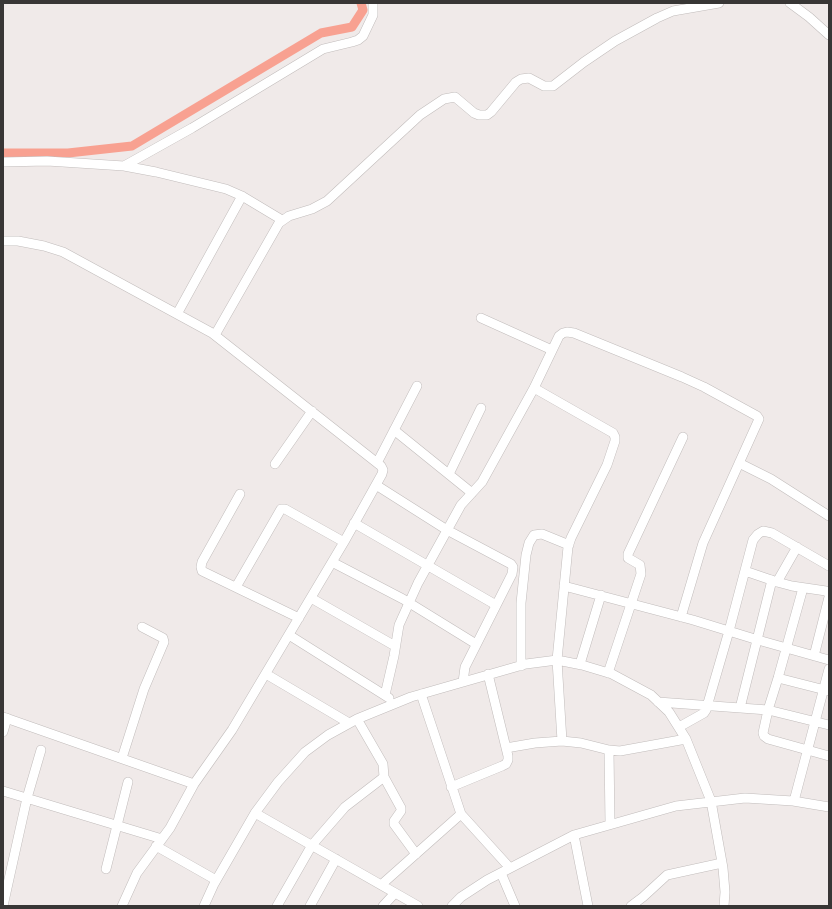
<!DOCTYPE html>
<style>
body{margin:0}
#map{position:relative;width:832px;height:909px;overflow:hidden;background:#f0eae9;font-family:"Public Sans",sans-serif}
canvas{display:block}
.frame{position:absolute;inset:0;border:4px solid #383635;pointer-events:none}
</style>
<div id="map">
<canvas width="832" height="909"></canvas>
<div class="frame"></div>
</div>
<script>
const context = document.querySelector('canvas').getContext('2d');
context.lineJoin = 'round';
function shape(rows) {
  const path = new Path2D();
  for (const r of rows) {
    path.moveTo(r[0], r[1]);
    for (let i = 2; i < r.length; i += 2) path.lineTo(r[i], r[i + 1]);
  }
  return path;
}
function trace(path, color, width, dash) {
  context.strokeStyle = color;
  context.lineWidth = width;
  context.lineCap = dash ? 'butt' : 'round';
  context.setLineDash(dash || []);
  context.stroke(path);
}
trace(shape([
 [3,153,68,153,132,146,321,33,352,27,363,10,361,3]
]), '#f8a191', 9);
const minor = shape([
 [790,3,809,17,829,35],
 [3,162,47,161,124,166,156,172,226,189,242,196,282,220],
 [124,166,192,128,323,49,352,42,358,40,363,36,373,15,373,3],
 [3,241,18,241,44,246,63,252,212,333,381,466,383,470,382,474,344,542,232,730,194,784,170,828,137,873,122,906],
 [177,314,242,196],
 [481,318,552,350],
 [215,335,279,223,289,216,312,209,327,201,420,115,444,99,455,97,474,113,479,115,487,115,491,112,516,82,521,79,529,78,544,86,553,86,584,62,615,41,657,18,673,11,719,3],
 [534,388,613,433,615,437,615,441,607,465,571,538,568,547,557,660,562,741],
 [394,430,472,493],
 [377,463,417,386],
 [739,463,771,479,829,516],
 [275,464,312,411],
 [449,474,481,408],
 [376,485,447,530,511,564,513,567,512,574,465,667,463,682],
 [240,494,202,562,201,567,202,571,299,618],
 [354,523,496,605],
 [332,562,403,599,476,644],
 [745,571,777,582,792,586,826,591,829,594],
 [777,582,797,547],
 [564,586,693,620,758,640,829,660],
 [236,587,281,509,285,509,344,542],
 [803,588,778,678,768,710,763,733,764,736,768,739,829,756],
 [311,598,395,646],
 [289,635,389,698],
 [814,656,829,597],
 [580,664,601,595],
 [521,666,521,603,526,555,529,543,534,535,542,534,569,545],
 [608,673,641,574,640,565,628,558,628,554,683,437],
 [266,674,349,723],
 [778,678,829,691],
 [421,694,461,814,510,868],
 [385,695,394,656,399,625,418,583,461,505,482,482,534,388,559,336,563,333,567,332,574,333,682,377,704,387,757,416,759,419,703,543,681,617],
 [658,702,768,710,829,725],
 [740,708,772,580],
 [3,717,194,784],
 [679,727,704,713,706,710,729,631,753,540,758,534,763,531,772,533,829,566],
 [3,732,7,718],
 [506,748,535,743,562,741,581,743,609,750,620,751,686,739],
 [609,750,610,824],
 [122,758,144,689,164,642,163,638,142,627],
 [384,777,401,808,401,811,394,821,394,824,416,854],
 [451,787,502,766,506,764,508,760,508,756,488,674],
 [3,791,162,839],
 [794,801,829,669],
 [255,813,418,906],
 [574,835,588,906],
 [156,846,216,880],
 [106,869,128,782],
 [501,873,515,906],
 [381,885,461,814],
 [3,906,27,798,41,750],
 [204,906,214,884,255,813,278,782,305,752,328,735,357,719,411,697,526,664,557,660,582,665,612,674,651,695,669,712,686,739,711,801,723,868,725,892,724,906],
 [277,906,312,845,345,807,384,777,383,764,357,719],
 [310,906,336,859],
 [383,906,395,893],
 [452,906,461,897,487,880,574,835,676,806,745,798,793,801,829,807],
 [631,906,643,897,667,875,722,863]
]);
trace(minor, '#c1bcbb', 10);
trace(minor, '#fff', 9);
</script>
